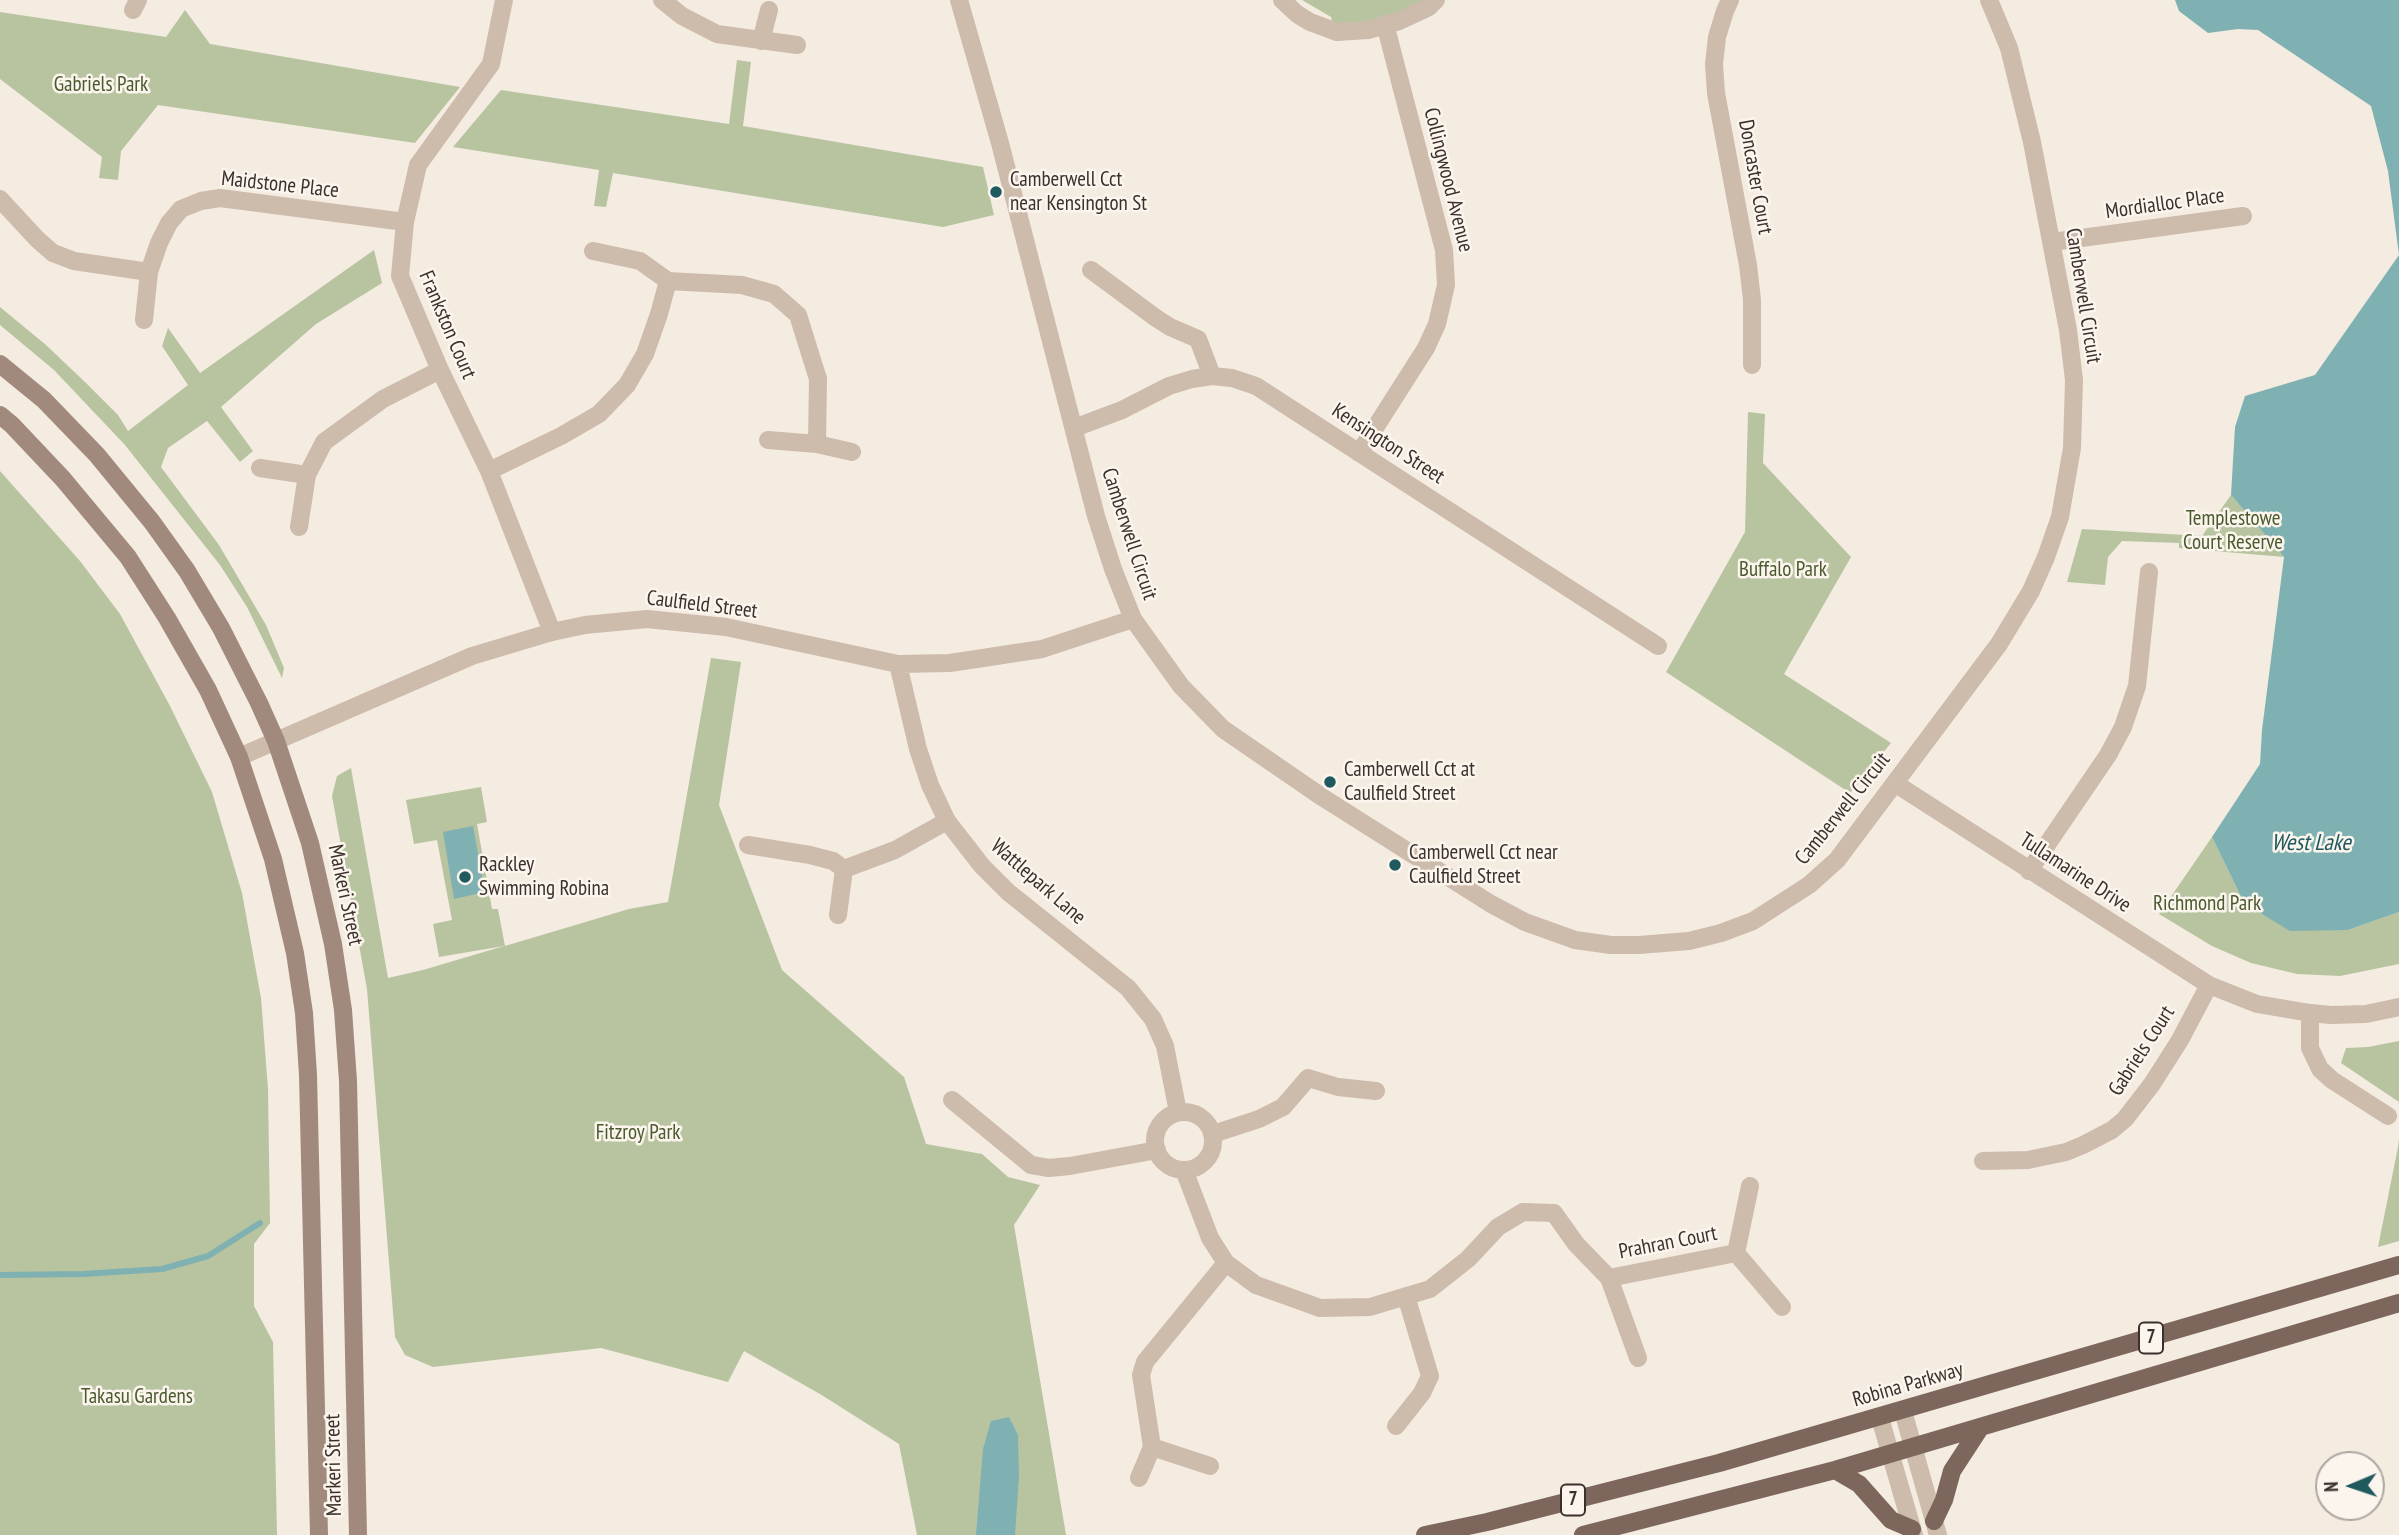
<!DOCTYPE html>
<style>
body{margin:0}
#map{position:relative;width:2399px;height:1535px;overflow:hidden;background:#f4ebe1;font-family:"PT Sans Narrow",sans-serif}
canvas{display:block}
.north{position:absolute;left:2315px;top:1451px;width:70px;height:70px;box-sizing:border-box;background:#fbf5ee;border:2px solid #aea6a0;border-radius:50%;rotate:268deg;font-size:19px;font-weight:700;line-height:28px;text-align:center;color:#3b302b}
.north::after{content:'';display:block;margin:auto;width:24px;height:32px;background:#1f5a5e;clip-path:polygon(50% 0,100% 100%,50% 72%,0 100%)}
</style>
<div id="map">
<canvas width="2399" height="1535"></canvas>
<div class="north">N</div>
</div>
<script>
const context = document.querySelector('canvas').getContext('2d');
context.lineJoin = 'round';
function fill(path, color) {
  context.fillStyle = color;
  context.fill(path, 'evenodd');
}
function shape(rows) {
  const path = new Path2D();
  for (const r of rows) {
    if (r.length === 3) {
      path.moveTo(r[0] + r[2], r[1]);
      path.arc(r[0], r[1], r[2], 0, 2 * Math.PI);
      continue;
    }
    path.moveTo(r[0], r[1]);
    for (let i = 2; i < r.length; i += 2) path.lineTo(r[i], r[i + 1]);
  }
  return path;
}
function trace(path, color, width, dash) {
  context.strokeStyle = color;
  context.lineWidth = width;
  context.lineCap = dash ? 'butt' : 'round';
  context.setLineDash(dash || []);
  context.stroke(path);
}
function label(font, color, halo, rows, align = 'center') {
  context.font = font + ' "PT Sans Narrow",sans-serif';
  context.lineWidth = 5;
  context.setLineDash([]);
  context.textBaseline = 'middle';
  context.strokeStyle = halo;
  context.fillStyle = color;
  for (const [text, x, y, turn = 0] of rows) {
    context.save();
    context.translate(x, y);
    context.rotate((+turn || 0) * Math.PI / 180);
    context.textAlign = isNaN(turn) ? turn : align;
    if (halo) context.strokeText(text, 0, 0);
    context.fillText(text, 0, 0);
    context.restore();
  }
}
fill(shape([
 [1302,0,1427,0,1416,8,1364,23,1333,24,1331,17],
 [185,10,210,44,460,87,415,143,158,105,121,151,118,180,99,178,102,157,0,79,0,12,166,37],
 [737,60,751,62,743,126,983,167,994,215,943,227,613,173,606,207,594,206,599,170,453,147,501,90,729,124],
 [374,250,382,283,316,324,221,407,253,451,240,462,207,421,168,448,161,467,219,545,266,625,284,668,282,678,247,607,220,565,125,445,54,370,0,325,0,307,46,345,85,382,118,415,128,431,188,385,162,346,168,328,200,373],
 [1748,412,1765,414,1763,463,1851,557,1784,674,1891,743,1850,793,1666,672,1745,532],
 [0,471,80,561,120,614,170,706,212,792,242,893,261,998,268,1089,270,1223,254,1244,254,1306,273,1342,277,1535,0,1535],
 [2231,495,2284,557,2179,548,2179,543,2122,541,2108,557,2105,585,2067,582,2082,529,2202,536],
 [711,658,741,662,719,805,782,970,904,1077,926,1144,982,1154,1008,1177,1040,1185,1014,1225,1066,1535,917,1535,899,1444,820,1394,744,1351,728,1382,601,1348,433,1367,405,1355,395,1337,367,989,332,796,337,776,351,768,388,978,423,970,504,946,439,957,433,924,452,920,437,840,414,844,406,800,481,787,487,822,477,824,492,909,498,909,505,946,629,909,668,902],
 [2212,837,2244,903,2348,930,2399,912,2399,964,2340,976,2297,974,2251,963,2212,946,2159,914],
 [2399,1041,2399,1102,2341,1063,2346,1048,2368,1047],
 [2399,1138,2399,1241,2378,1247,2398,1147]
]), '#b8c4a0');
fill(shape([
 [2175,0,2399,0,2399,912,2348,930,2290,931,2244,903,2212,837,2260,764,2262,730,2284,557,2231,495,2235,427,2245,396,2315,375,2399,255,2388,171,2371,106,2258,30,2238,29,2208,33,2179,11],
 [473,826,485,892,454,899,443,832],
 [1009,1417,1018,1435,1019,1476,1015,1535,976,1535,983,1449,991,1421]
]), '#7fb0b2');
trace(shape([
 [0,1275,83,1274,162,1269,208,1256,260,1223]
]), '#7fb0b2', 6);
trace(shape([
 [504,0,491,64,418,165,405,222,400,276,440,370,489,471,552,632],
 [662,0,682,16,717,34,797,45],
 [959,0,1000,143,1096,516,1113,569,1133,619,1181,686,1223,729,1322,797,1491,904,1525,922,1575,940,1611,945,1639,945,1689,941,1721,933,1753,921,1809,885,1837,860,1999,644,2031,591,2046,557,2060,517,2072,448,2074,380,2068,330,2032,142,2009,48,1989,0],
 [1282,0,1297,14,1310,22,1337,32,1368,30,1399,21,1429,7,1436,0],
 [1730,0,1725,11,1717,37,1714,64,1716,93,1748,265,1752,300,1752,365],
 [133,10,138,0],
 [761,41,769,10],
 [0,199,37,239,53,253,74,261,149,272],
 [2052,242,2243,216],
 [593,251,640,261,668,281,742,285,774,294,798,315,818,379,817,444],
 [1091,270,1156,318,1170,327,1198,339,1212,376],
 [144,320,149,272,159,243,169,223,181,209,201,201,220,198,405,222],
 [1074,428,1122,410,1169,386,1192,379,1212,376,1232,378,1256,386,1658,646],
 [768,440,817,444,852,452],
 [1359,453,1426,348,1437,324,1446,285,1444,250,1385,24],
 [260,468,307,475],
 [489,471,561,436,599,414,627,385,645,354,659,314,668,281],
 [299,527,307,475,324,442,383,399,440,370],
 [898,664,918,749,930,785,947,821,982,866,1008,892,1128,988,1153,1019,1165,1046,1178,1112],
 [239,757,472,656,552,632,585,625,647,619,726,627,898,664,950,663,1042,649,1133,619],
 [1896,784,2209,985,2257,1004,2310,1013,2331,1015,2366,1014,2399,1007],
 [748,845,810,855,833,861,844,869,895,850,947,821],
 [2029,871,2108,755,2123,727,2137,686,2149,572],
 [838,915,844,869],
 [2310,1013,2310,1048,2320,1069,2332,1080,2388,1116],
 [952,1100,1031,1165,1049,1168,1070,1166,1157,1150],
 [1184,1141,29],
 [1213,1134,1259,1119,1283,1107,1308,1078,1338,1087,1376,1091],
 [1983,1161,2028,1160,2066,1152,2083,1145,2112,1130,2125,1119,2152,1084,2180,1040,2209,985],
 [1184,1170,1210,1238,1226,1263,1256,1285,1320,1308,1370,1307,1430,1289,1468,1259,1498,1227,1523,1212,1554,1213,1576,1244,1609,1278,1638,1358],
 [1750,1186,1736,1253,1782,1307],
 [1609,1278,1736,1253],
 [1903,1411,1938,1535],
 [1880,1418,1914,1535],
 [1396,1426,1422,1393,1430,1376,1406,1296],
 [1210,1466,1152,1447,1141,1375,1145,1362,1226,1263],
 [1139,1478,1152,1447]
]), '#cdbbac', 18);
trace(shape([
 [0,364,44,400,97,455,152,522,187,571,221,628,259,703,276,741,310,843,333,944,343,1010,348,1081,358,1535],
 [0,415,12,425,63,479,128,557,167,618,208,690,239,757,273,859,295,953,304,1013,308,1075,319,1535]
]), '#a18a7d', 18);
trace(shape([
 [1835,1470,1859,1484,1891,1520,1912,1529],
 [1934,1521,1944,1500,1952,1471,1980,1428],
 [1425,1535,1487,1522,1719,1463,2399,1265],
 [1583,1535,1835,1470,2399,1303]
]), '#7d675c', 18);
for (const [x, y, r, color] of [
 [996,192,7,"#1f5a5e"],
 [1330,782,7,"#1f5a5e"],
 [1395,865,7,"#1f5a5e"],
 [465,877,7,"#1f5a5e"]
]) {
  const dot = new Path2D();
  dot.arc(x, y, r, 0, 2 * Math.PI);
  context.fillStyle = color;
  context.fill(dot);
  trace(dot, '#fbf5ee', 2.5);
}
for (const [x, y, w] of [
 [2151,1338,24],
 [1573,1500,24]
]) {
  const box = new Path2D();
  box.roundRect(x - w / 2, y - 15.5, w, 31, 5);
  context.fillStyle = '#fbf5ee';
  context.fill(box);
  trace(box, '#3b302b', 2);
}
label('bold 19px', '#3b302b', null, [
 ["7",2151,1338],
 ["7",1573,1500]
]);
label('21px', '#4a5a2e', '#fbf5ee', [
 ["Gabriels Park",101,85],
 ["Templestowe",2233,519],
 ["Court Reserve",2233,543],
 ["Buffalo Park",1783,570],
 ["Richmond Park",2207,904],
 ["Fitzroy Park",638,1133],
 ["Takasu Gardens",137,1397]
]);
label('21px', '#3b302b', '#fbf5ee', [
 ["Doncaster Court",1755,177,80],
 ["Collingwood Avenue",1448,180,76],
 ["Maidstone Place",280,185,6],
 ["Mordialloc Place",2165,204,-8],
 ["Camberwell Circuit",2083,296,81],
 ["Frankston Court",447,325,67],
 ["Kensington Street",1388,444,33],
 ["Camberwell Circuit",1129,534,72],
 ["Caulfield Street",702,605,7],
 ["Camberwell Circuit",1843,809,-51],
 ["Tullamarine Drive",2075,873,33],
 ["Wattlepark Lane",1038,882,41],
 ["Markeri Street",345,895,78],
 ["Gabriels Court",2142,1051,-57],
 ["Prahran Court",1668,1243,-11],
 ["Robina Parkway",1908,1385,-16],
 ["Markeri Street",334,1465,-91]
]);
label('21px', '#3b302b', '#fbf5ee', [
 ["Camberwell Cct",1010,180],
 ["near Kensington St",1010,204],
 ["Camberwell Cct at",1344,770],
 ["Caulfield Street",1344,794],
 ["Camberwell Cct near",1409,853],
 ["Caulfield Street",1409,877],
 ["Rackley",479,865],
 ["Swimming Robina",479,889]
], 'left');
label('italic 23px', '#1f5a5e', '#fbf5ee', [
 ["West Lake",2311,843]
]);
</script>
